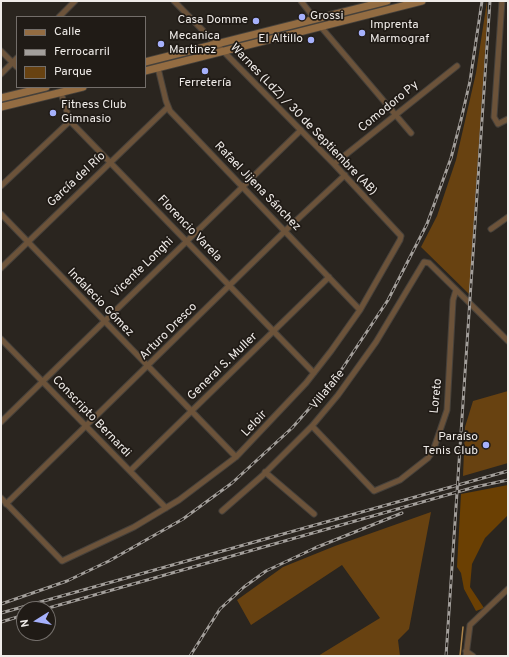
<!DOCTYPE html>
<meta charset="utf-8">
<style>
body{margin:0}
#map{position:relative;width:509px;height:657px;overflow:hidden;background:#2a251f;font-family:Overpass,sans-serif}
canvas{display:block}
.frame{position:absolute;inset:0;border:2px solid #efebe8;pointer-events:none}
.legend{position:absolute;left:16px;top:16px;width:130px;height:72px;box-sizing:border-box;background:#201b16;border:1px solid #736e6a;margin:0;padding:5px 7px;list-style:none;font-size:12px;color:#efebe8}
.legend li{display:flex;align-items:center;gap:8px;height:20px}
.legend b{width:20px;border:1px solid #736e6a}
.north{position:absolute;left:16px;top:601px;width:40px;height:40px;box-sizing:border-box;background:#201b16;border:1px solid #736e6a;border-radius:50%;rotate:259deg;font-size:11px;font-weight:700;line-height:16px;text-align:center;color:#efebe8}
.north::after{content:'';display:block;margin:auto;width:14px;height:18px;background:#a6b1fc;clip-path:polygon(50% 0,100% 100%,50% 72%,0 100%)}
</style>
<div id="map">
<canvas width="509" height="657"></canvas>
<div class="frame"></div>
<ul class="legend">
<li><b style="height:5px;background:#936c42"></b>Calle</li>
<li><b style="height:5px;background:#a39f9b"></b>Ferrocarril</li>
<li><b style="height:11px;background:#684211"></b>Parque</li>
</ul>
<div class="north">N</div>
</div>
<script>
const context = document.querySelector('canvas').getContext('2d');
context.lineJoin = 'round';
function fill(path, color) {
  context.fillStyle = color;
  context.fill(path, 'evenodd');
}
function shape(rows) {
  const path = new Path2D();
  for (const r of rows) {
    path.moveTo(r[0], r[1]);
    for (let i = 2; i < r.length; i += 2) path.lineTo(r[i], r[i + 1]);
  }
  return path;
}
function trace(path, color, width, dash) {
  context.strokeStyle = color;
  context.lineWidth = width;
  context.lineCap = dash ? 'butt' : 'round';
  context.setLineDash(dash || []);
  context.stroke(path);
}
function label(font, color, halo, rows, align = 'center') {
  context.font = font + ' Overpass,sans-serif';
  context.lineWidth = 3.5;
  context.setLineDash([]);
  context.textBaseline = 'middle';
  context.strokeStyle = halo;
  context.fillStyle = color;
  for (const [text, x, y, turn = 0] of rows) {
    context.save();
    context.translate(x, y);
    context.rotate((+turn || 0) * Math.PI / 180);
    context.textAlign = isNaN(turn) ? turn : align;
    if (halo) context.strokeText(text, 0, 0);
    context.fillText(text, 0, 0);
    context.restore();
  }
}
fill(shape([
 [487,1,487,22,469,294,421,247,437,216,456,160,476,73],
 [508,391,508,463,463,476,465,427,473,401],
 [431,512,409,629,398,640,400,656,318,656,380,618,342,565,251,625,237,600,283,567,335,546]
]), '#684211');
fill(shape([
 [508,485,508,515,485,538,472,564,470,587,484,608,476,611,464,589,461,573,457,567,461,494]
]), '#6b4003');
trace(shape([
 [460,656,463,627]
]), '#ae854a', 1.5);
const street = shape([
 [301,1,315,19],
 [502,1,494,117,498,124,508,119],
 [59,17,75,1],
 [321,27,411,133],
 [1,51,17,67],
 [158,68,166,101,170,111,360,310],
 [1,74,17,58],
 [61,93,70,121,314,373],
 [334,164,457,66],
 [1,186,70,121],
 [1,214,236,457],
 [491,229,508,217],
 [1,268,168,107],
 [1,339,166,508],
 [1,422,301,130],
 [312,426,374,491,400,480,428,458,433,451,447,410,453,300,456,290],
 [130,471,329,277],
 [265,472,314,514],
 [1,498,62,561,134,527,179,500,236,457,306,383,331,351,360,310,400,240,401,236,334,164,174,1],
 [6,504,286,230,345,175],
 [222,511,262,476,312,426,338,395,376,342,424,262,429,263,508,341],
 [466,651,473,656],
 [466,656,470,625,508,589]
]);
const secondary = shape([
 [145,62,387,1],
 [145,71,422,1],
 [1,98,46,87],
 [1,107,83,87]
]);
trace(street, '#46413b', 7);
trace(secondary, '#46413b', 9);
trace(street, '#6c533a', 5);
trace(secondary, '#936c42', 7);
const rail = shape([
 [1,604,67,581,109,561,183,519,232,483,292,428,316,401,340,372,388,300,427,224,451,158,461,120,470,81,482,1],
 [45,609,475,487,508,480],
 [1,613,508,471],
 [1,622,24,615],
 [190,656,220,609,244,587,266,571,315,548,402,513],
 [446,656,490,1]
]);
trace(rail, '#a39f9b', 3);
trace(rail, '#201b16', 1.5, [4.5]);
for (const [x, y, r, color] of [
 [302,17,4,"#a6b1fc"],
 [256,21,4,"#a6b1fc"],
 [362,33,4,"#a6b1fc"],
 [311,40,4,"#a6b1fc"],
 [161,44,4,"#a6b1fc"],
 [205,71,4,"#a6b1fc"],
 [53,113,4,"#a6b1fc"],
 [486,445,4,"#a6b1fc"]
]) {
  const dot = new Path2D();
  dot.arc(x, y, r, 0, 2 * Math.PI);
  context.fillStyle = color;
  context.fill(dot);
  trace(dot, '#201b16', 1.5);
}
label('12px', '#efebe8', '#201b16', [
 ["Grossi",310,17],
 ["Casa Domme",248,21,"right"],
 ["Imprenta",370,26],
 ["Marmograf",370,40],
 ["Mecanica",169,37],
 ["Martinez",169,51],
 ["El Altillo",303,40,"right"],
 ["Ferretería",205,84,"center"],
 ["Fitness Club",61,106],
 ["Gimnasio",61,120],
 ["Paraíso",478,438,"right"],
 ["Tenis Club",478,452,"right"]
], 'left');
label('12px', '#efebe8', '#201b16', [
 ["Comodoro Py",389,107,-39],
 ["Warnes (LdZ) / 30 de Septiembre (AB)",303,120,46],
 ["García del Río",77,180,-43],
 ["Rafael Jijena Sánchez",257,187,46],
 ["Florencio Varela",189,229,46],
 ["Vicente Longhi",143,268,-44],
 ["Indalecio Gómez",100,303,46],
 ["Arturo Dresco",169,332,-45],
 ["General S. Muller",223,367,-44],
 ["Villafañe",328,390,-51],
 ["Loreto",437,396,-84],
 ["Conscripto Bernardi",91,417,46],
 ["Leloir",255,424,-47]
]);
</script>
